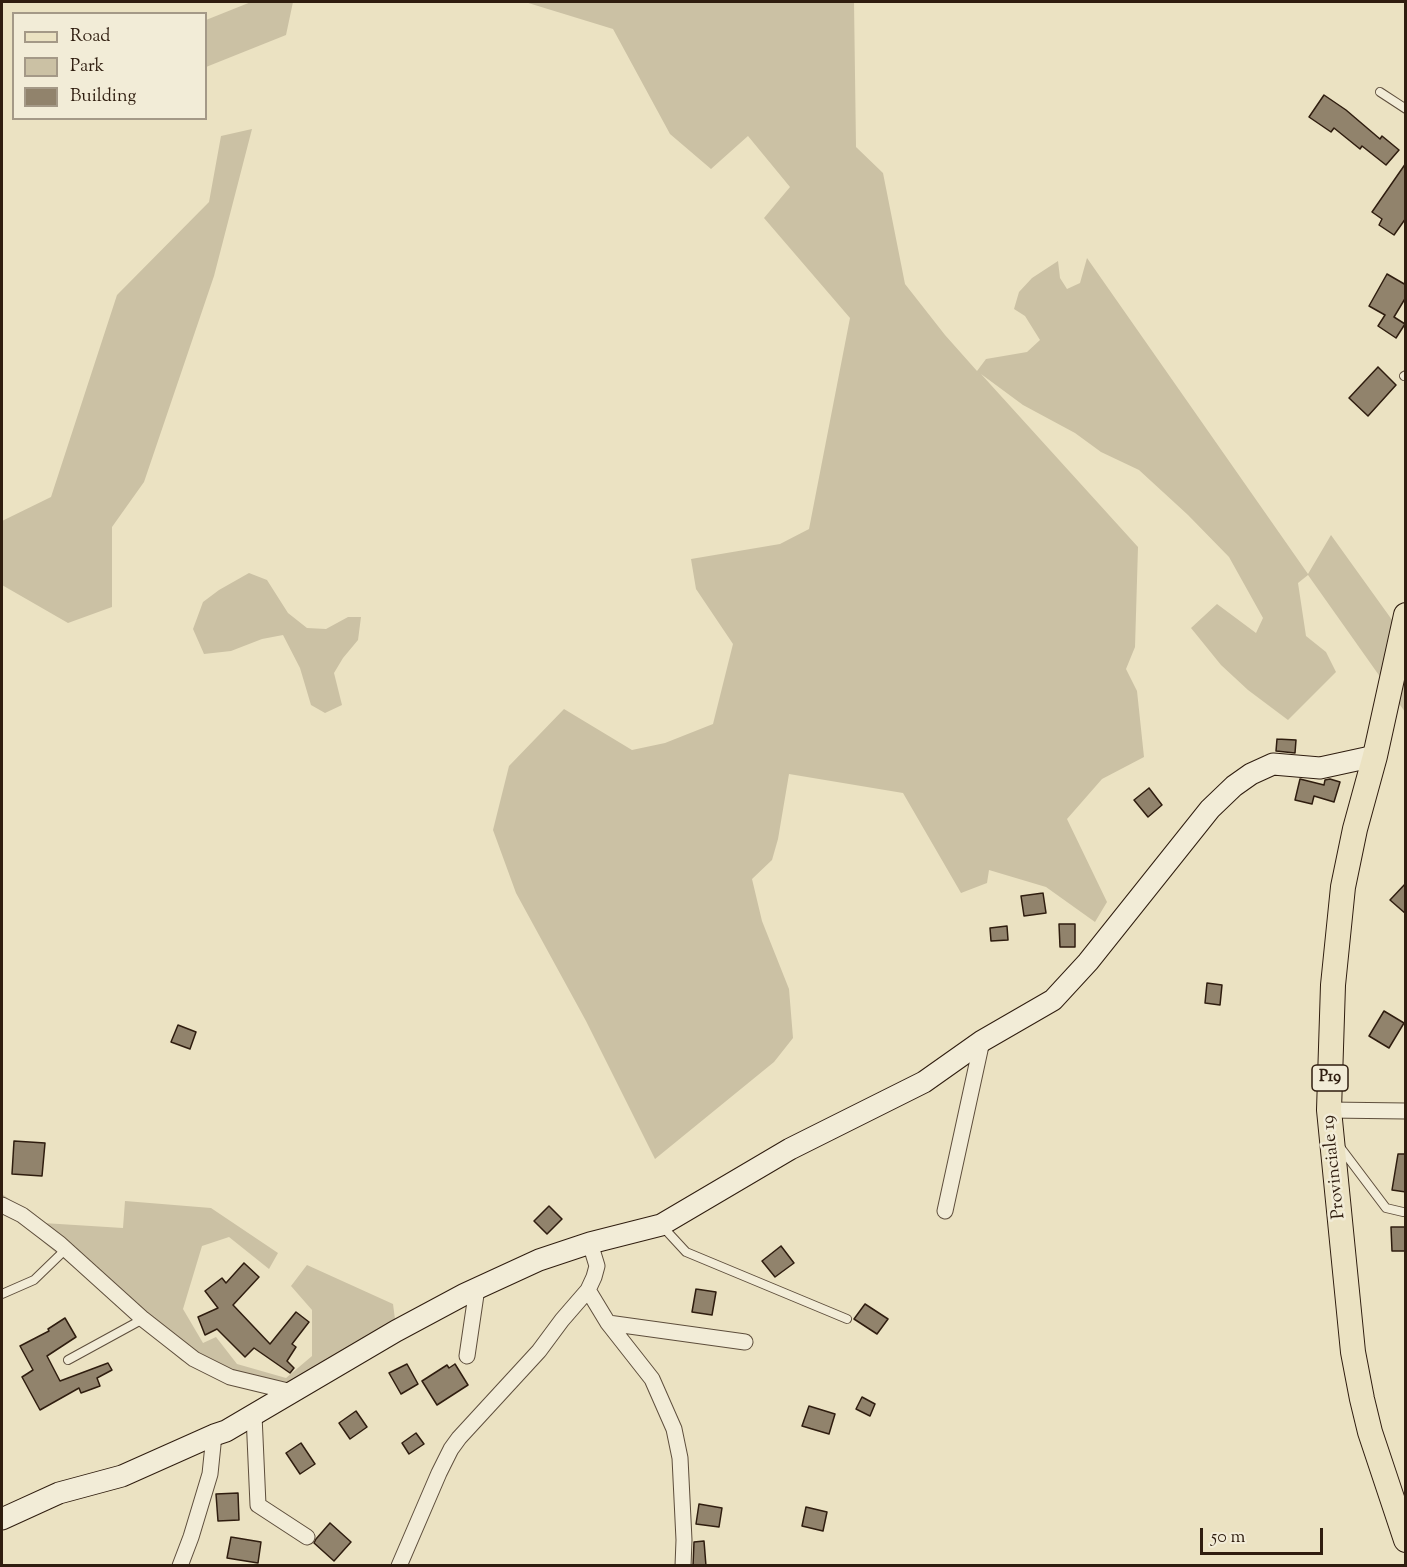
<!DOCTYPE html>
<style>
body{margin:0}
#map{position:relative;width:1407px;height:1567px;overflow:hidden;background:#ebe2c2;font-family:"Sorts Mill Goudy",serif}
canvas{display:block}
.frame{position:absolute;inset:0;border:3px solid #2f1d0f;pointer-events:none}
.legend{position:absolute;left:12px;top:12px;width:195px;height:108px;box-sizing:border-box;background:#f2ecd7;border:2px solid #a49987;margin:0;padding:8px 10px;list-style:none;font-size:18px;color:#2f1d0f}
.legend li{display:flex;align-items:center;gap:12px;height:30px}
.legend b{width:30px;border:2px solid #a49987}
.scale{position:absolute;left:1200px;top:1528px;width:123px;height:27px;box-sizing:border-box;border:3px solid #2f1d0f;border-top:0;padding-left:8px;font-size:18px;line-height:21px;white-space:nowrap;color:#2f1d0f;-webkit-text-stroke:4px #f2ecd7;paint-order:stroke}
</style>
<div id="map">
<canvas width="1407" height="1567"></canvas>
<div class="frame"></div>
<ul class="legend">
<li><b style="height:8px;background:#ebe2c2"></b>Road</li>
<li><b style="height:16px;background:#cbc1a4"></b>Park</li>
<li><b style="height:16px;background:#91836c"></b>Building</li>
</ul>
<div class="scale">50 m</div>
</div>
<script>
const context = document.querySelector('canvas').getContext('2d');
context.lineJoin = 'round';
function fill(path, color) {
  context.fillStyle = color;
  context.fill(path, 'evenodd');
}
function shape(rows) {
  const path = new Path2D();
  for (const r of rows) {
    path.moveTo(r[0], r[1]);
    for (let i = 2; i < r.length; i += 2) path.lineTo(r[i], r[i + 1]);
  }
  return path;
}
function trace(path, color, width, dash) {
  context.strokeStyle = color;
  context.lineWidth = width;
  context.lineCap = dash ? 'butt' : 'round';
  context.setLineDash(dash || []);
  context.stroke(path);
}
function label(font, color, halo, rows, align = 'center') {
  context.font = font + ' "Sorts Mill Goudy",serif';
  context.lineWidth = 5;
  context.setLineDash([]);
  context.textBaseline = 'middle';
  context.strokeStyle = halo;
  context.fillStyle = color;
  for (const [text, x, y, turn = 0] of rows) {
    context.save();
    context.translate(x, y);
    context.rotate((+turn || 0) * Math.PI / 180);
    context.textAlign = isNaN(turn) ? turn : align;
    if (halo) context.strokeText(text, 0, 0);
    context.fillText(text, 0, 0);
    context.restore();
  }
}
fill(shape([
 [251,2,293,2,286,35,206,67,206,20],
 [525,2,854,2,856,147,883,173,905,284,945,335,977,371,986,359,1027,352,1040,340,1025,316,1014,309,1019,292,1032,278,1058,261,1060,278,1067,289,1080,283,1087,258,1308,574,1331,535,1405,638,1405,712,1308,575,1298,583,1306,636,1326,652,1336,672,1288,720,1248,690,1221,665,1191,628,1217,604,1256,633,1263,618,1229,557,1188,515,1139,470,1101,452,1075,433,1023,405,981,374,1138,547,1135,647,1126,669,1137,691,1144,757,1102,779,1067,819,1107,902,1095,922,1046,887,989,870,987,883,961,893,903,793,789,774,778,839,772,860,752,879,762,921,789,989,793,1038,774,1062,655,1159,586,1021,516,893,493,830,509,766,564,709,632,750,665,743,713,724,733,644,696,589,691,559,780,544,809,529,850,318,764,218,790,187,748,136,711,169,670,134,613,29],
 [252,129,214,276,144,482,112,527,112,607,68,623,2,585,2,521,51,497,117,295,209,202,221,136],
 [249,573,267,580,288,613,307,628,326,629,348,617,361,617,358,640,343,658,334,673,342,705,325,713,311,705,300,668,283,635,262,639,231,651,204,654,193,629,203,602,219,590],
 [2,1194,43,1223,123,1228,125,1201,211,1208,278,1253,269,1269,229,1237,202,1246,183,1309,203,1343,216,1337,237,1364,286,1378,312,1356,312,1310,291,1286,307,1265,393,1304,396,1327,296,1389,269,1389,182,1361,112,1299,2,1208]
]), '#cbc1a4');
const building = shape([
 [1324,95,1346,110,1380,139,1382,136,1399,150,1386,165,1362,146,1360,149,1334,128,1331,132,1309,117,1324,95],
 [1406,163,1406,218,1394,235,1379,225,1382,219,1372,212,1406,163],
 [1387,274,1406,285,1406,297,1394,317,1405,324,1396,338,1378,326,1385,315,1369,306,1387,274],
 [1378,367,1396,385,1368,416,1349,398,1378,367],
 [1277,739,1296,740,1295,753,1276,751,1277,739],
 [1300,779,1324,785,1325,780,1330,779,1340,782,1334,802,1314,796,1312,804,1295,800,1300,779],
 [1149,788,1162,805,1148,817,1134,800,1149,788],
 [1406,883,1406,914,1390,900,1406,883],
 [1043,893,1046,913,1024,916,1021,896,1043,893],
 [1059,924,1075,924,1075,947,1060,947,1059,924],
 [1007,926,1008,940,991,941,990,928,1007,926],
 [1207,983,1222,985,1220,1005,1205,1003,1207,983],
 [1384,1011,1404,1023,1389,1048,1369,1036,1384,1011],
 [178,1025,196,1032,190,1049,171,1042,178,1025],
 [14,1141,45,1143,42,1176,12,1174,14,1141],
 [1398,1154,1406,1154,1406,1192,1392,1190,1398,1154],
 [549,1206,562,1219,547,1234,534,1221,549,1206],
 [1391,1227,1406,1227,1406,1251,1392,1251,1391,1227],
 [781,1246,794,1263,775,1277,762,1261,781,1246],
 [244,1263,259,1277,233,1305,270,1344,296,1312,309,1322,292,1344,296,1347,287,1361,294,1368,290,1373,254,1348,245,1357,217,1329,205,1335,198,1317,218,1308,205,1291,222,1278,226,1283,244,1263],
 [696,1289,716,1292,712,1315,692,1312,696,1289],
 [865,1304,888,1319,877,1334,854,1319,865,1304],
 [65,1318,76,1337,47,1356,60,1381,108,1363,112,1370,97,1378,100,1386,81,1393,79,1388,40,1410,22,1377,33,1370,20,1346,49,1331,48,1329,65,1318],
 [407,1364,418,1384,401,1394,389,1373,407,1364],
 [455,1364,468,1385,437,1405,422,1381,447,1365,449,1368,455,1364],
 [862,1397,875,1404,870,1416,856,1409,862,1397],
 [809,1406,835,1414,829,1434,802,1426,809,1406],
 [356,1411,367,1427,350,1439,339,1423,356,1411],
 [416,1433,424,1444,409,1454,402,1443,416,1433],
 [301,1443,315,1464,300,1474,286,1453,301,1443],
 [238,1493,239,1520,218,1521,216,1494,238,1493],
 [699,1504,722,1508,719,1527,696,1524,699,1504],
 [806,1507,827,1512,823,1531,802,1526,806,1507],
 [330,1523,351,1542,334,1561,314,1543,316,1539,330,1523],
 [231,1537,261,1542,258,1563,227,1558,231,1537],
 [704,1541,706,1566,693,1566,694,1542,704,1541]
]);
fill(building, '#91836c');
trace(building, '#2f1d0f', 1.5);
const lane = shape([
 [1380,92,1406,109],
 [1404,376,1406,375],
 [1340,1147,1386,1208,1403,1212],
 [662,1226,686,1252,847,1319],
 [2,1294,34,1280,66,1249],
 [68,1360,143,1319]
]);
const street = shape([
 [1329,1110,1406,1111],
 [2,1205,22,1215,60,1244,143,1319,194,1359,230,1377,292,1392],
 [945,1211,982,1041],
 [588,1290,608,1323,652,1379,674,1429,680,1458,684,1540,683,1566],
 [608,1323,745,1342],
 [467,1356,477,1288],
 [254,1415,258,1505,307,1537],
 [180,1566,191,1537,210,1474,214,1435],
 [399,1566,439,1473,451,1449,459,1438,539,1351,562,1320,588,1290,594,1277,597,1266,590,1243]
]);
const secondary = shape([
 [2,1519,59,1493,122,1476,214,1435,226,1431,396,1331,465,1294,539,1260,590,1243,661,1225,790,1149,924,1082,982,1041,1053,1000,1088,962,1210,809,1234,786,1251,774,1273,764,1320,768,1375,756]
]);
const primary = shape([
 [1406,615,1375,756,1355,829,1343,887,1333,985,1329,1110,1353,1352,1362,1399,1370,1432,1406,1540]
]);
trace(lane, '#5e4e3c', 10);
trace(street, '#5e4e3c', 17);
trace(secondary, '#2f1d0f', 23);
trace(primary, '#2f1d0f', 26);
trace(lane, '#f2ecd7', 8);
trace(street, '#f2ecd7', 15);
trace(secondary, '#f2ecd7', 21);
trace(primary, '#ebe2c2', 24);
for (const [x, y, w] of [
 [1330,1078,36]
]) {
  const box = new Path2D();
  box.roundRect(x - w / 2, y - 13, w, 26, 4.5);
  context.fillStyle = '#f2ecd7';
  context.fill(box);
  trace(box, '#2f1d0f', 1.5);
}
label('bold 16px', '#2f1d0f', null, [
 ["P19",1330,1078]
]);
label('18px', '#2f1d0f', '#f2ecd7', [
 ["Provinciale 19",1335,1167,-96]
]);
</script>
